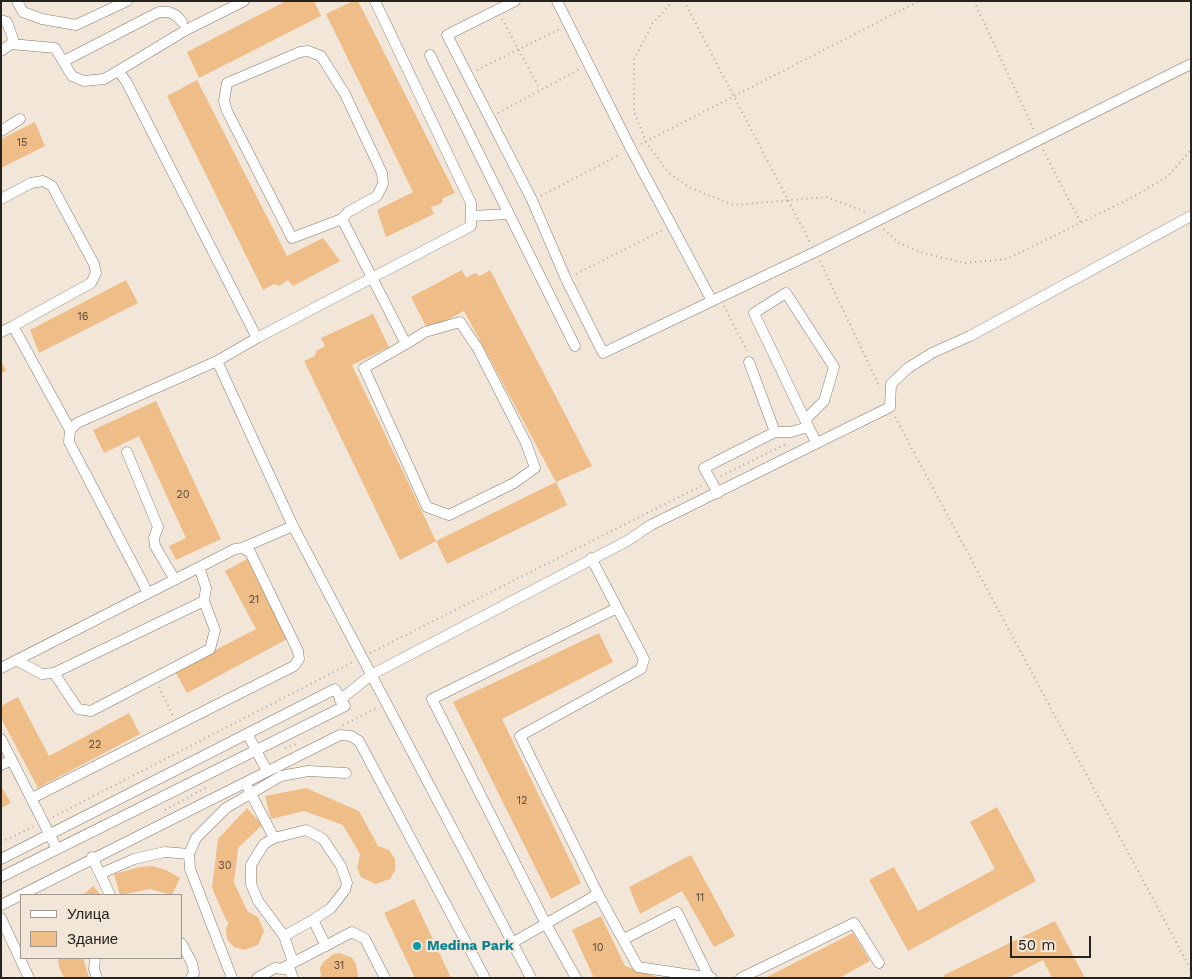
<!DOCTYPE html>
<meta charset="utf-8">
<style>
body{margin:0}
#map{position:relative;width:1192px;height:979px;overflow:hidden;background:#f2e6d9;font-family:"Work Sans",sans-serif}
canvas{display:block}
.frame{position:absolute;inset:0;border:2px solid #26221d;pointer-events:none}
.legend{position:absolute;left:20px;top:894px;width:162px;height:65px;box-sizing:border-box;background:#f2e6d9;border:1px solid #a0988e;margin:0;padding:6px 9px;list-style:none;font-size:15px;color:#26221d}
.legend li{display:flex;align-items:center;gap:10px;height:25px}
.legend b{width:25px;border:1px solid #a0988e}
.scale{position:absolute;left:1010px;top:936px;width:81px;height:22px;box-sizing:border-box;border:2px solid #26221d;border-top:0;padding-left:6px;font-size:15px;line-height:18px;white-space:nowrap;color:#26221d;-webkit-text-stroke:4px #f2e6d9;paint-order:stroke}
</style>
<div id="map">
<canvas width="1192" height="979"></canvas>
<div class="frame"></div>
<ul class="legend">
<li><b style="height:6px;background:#fff"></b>Улица</li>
<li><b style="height:14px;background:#eebd88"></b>Здание</li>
</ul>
<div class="scale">50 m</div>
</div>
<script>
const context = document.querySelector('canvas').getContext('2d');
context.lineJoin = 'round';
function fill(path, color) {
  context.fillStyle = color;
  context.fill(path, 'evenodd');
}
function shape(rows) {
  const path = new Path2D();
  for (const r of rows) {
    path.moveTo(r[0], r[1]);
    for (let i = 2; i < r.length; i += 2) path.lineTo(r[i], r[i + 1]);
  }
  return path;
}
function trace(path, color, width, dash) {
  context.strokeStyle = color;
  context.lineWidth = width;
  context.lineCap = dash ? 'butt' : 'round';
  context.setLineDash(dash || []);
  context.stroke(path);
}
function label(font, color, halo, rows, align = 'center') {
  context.font = font + ' "Work Sans",sans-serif';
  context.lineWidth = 4.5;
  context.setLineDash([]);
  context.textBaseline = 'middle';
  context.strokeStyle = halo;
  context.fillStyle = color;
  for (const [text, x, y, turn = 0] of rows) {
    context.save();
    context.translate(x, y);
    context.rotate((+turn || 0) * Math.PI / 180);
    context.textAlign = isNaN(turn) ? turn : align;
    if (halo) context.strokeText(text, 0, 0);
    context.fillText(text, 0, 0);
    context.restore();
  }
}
fill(shape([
 [286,1,314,1,321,16,199,78,187,52],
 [353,1,358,1,455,193,443,198,442,203,431,207,434,214,386,237,377,210,413,192,326,14],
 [197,80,287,256,323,238,340,261,293,286,288,280,279,286,274,284,263,290,167,96],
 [35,122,45,146,1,168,1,139],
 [462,270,466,278,475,273,480,276,490,270,592,466,556,482,464,311,428,330,411,297],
 [126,280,138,303,39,353,30,330],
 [373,314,389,347,352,365,436,541,400,560,304,361,315,356,316,351,325,346,321,338],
 [1,360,6,371,1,373],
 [156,401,221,539,176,560,169,546,186,538,139,436,104,453,93,430],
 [556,482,567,505,447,564,436,541],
 [247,559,289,638,187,693,175,671,256,629,225,571],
 [599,633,613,662,502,719,581,883,551,899,453,702],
 [18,697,49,756,129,713,140,734,38,788,1,718,1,706],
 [1,786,11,803,1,808],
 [306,788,359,811,378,846,389,850,395,859,395,870,390,879,375,884,361,877,357,868,360,854,343,825,304,811,271,819,265,796],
 [997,807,1036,881,908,951,869,880,894,867,918,911,995,869,970,822],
 [247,808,262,825,238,848,234,883,248,912,258,917,264,931,258,945,244,950,234,947,227,939,226,929,229,921,227,922,212,888,218,839],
 [691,855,735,936,714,947,682,891,640,914,629,887],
 [152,866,166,870,180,878,172,895,150,889,120,895,114,874,140,867],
 [93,886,101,895,83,895],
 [414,899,451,978,415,978,384,913],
 [601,916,625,966,660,978,594,978,572,930],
 [1055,921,1085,978,1052,978,1043,960,1008,978,945,978,944,975],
 [853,933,870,961,839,978,765,978],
 [340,953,352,958,356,964,358,978,321,978,320,968,323,962,334,954],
 [58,958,83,958,89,978,64,978,59,967]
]), '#eebd88');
const minor = shape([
 [17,1,23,12,42,19,76,25,127,1],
 [375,1,471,203,471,226,257,338,217,361,293,526,531,978],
 [515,1,447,35,532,200,566,279,603,353,815,252,1191,64],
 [557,1,631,149,712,301],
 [1,20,7,22,13,39,11,44,1,51],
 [11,44,55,48,72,76,84,81,104,79,118,71,126,81,257,338],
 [308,51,321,56,345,94,382,173,383,184,377,196,348,212,342,219,292,238,227,111,224,101,227,83,300,52,308,51],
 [430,55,509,214],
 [64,61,159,12,169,12,177,16,182,22],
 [118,71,186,30,244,1],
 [1,131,20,119],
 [1,199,31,183,43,181,52,186,94,264,96,273,91,283,13,326],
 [472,216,509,214,575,346],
 [342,219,406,344,364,368,427,507,449,515,514,483,535,468,526,443,478,349,460,322,425,332,406,344],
 [1,332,13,326,70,430],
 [805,420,824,401,834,367,786,293,754,313,805,420,814,438,816,444],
 [775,432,791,432,808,427],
 [127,452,158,527,154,538,155,546,175,580],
 [718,493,704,468,775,432,749,362],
 [242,548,293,526],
 [591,558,644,659,641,669,520,736,598,894,638,967,712,978],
 [148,593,69,442,70,430,77,423,217,361],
 [16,660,42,674,54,673,204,601,206,588,199,567],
 [1,668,235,549,242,548,250,552,298,651,299,659,294,666,32,798],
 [54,673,78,709,91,711,210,649,215,630,204,601],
 [340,700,371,675,627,541,651,525,890,407,891,384,908,368,932,353,970,336,1191,216],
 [248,735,267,771],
 [1,739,57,849],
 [1,765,12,760],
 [248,788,274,838],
 [92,857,110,895],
 [1,859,335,689,345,706,1,877],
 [100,874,134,859,165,852,189,854],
 [1,905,340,735,351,736,359,741,485,978],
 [1,918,29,978],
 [284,936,313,920],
 [624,939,677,912,709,977],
 [181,943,192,963,194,973,191,978],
 [512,943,598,894],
 [95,958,94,969,97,978],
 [293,962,284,936,258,901,251,884,251,865,264,844,274,838,306,830,323,839,341,866,347,883,345,890,331,908,313,920,326,946],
 [283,968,352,932,365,939,385,978],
 [232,978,190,869,189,854,196,838,226,808,281,776,308,771,346,773],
 [257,978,275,968,290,970,293,978],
 [576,978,546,924,432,699,617,608],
 [741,978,854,923,879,963]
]);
trace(minor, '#857a6e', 11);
trace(shape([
 [673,1,652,24,634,60,634,112,646,142,668,172,690,188,734,205,827,197,868,213],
 [684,1,811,244],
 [974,1,1035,132],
 [502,19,540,89],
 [477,70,560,29],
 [498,113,580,69],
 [641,144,919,1],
 [1043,150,1081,223],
 [541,196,621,154],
 [884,229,897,242,923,253,965,263,1007,259,1133,197,1168,176,1191,150],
 [820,261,880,388],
 [576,274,663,230],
 [724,306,747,351],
 [895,417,1191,970],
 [721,476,788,443],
 [370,653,703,485],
 [159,687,173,716],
 [343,725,377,708],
 [285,748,299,743],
 [165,810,207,787],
 [53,817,353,662],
 [1,842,35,826]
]), '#aea59b', 2, [1, 4]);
trace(minor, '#fff', 10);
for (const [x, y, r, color] of [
 [417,946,5,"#0f9aa8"]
]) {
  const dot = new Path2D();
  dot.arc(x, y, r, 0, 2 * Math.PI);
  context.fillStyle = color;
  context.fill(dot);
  trace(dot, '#f2e6d9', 2);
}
label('11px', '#584938', null, [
 ["15",22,143],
 ["16",83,317],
 ["20",183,495],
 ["21",254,600],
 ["22",95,745],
 ["12",522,801],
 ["30",225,866],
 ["11",700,898],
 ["10",598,948],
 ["31",339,966]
]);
label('bold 14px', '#0d838f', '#f2e6d9', [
 ["Medina Park",427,946]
], 'left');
</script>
